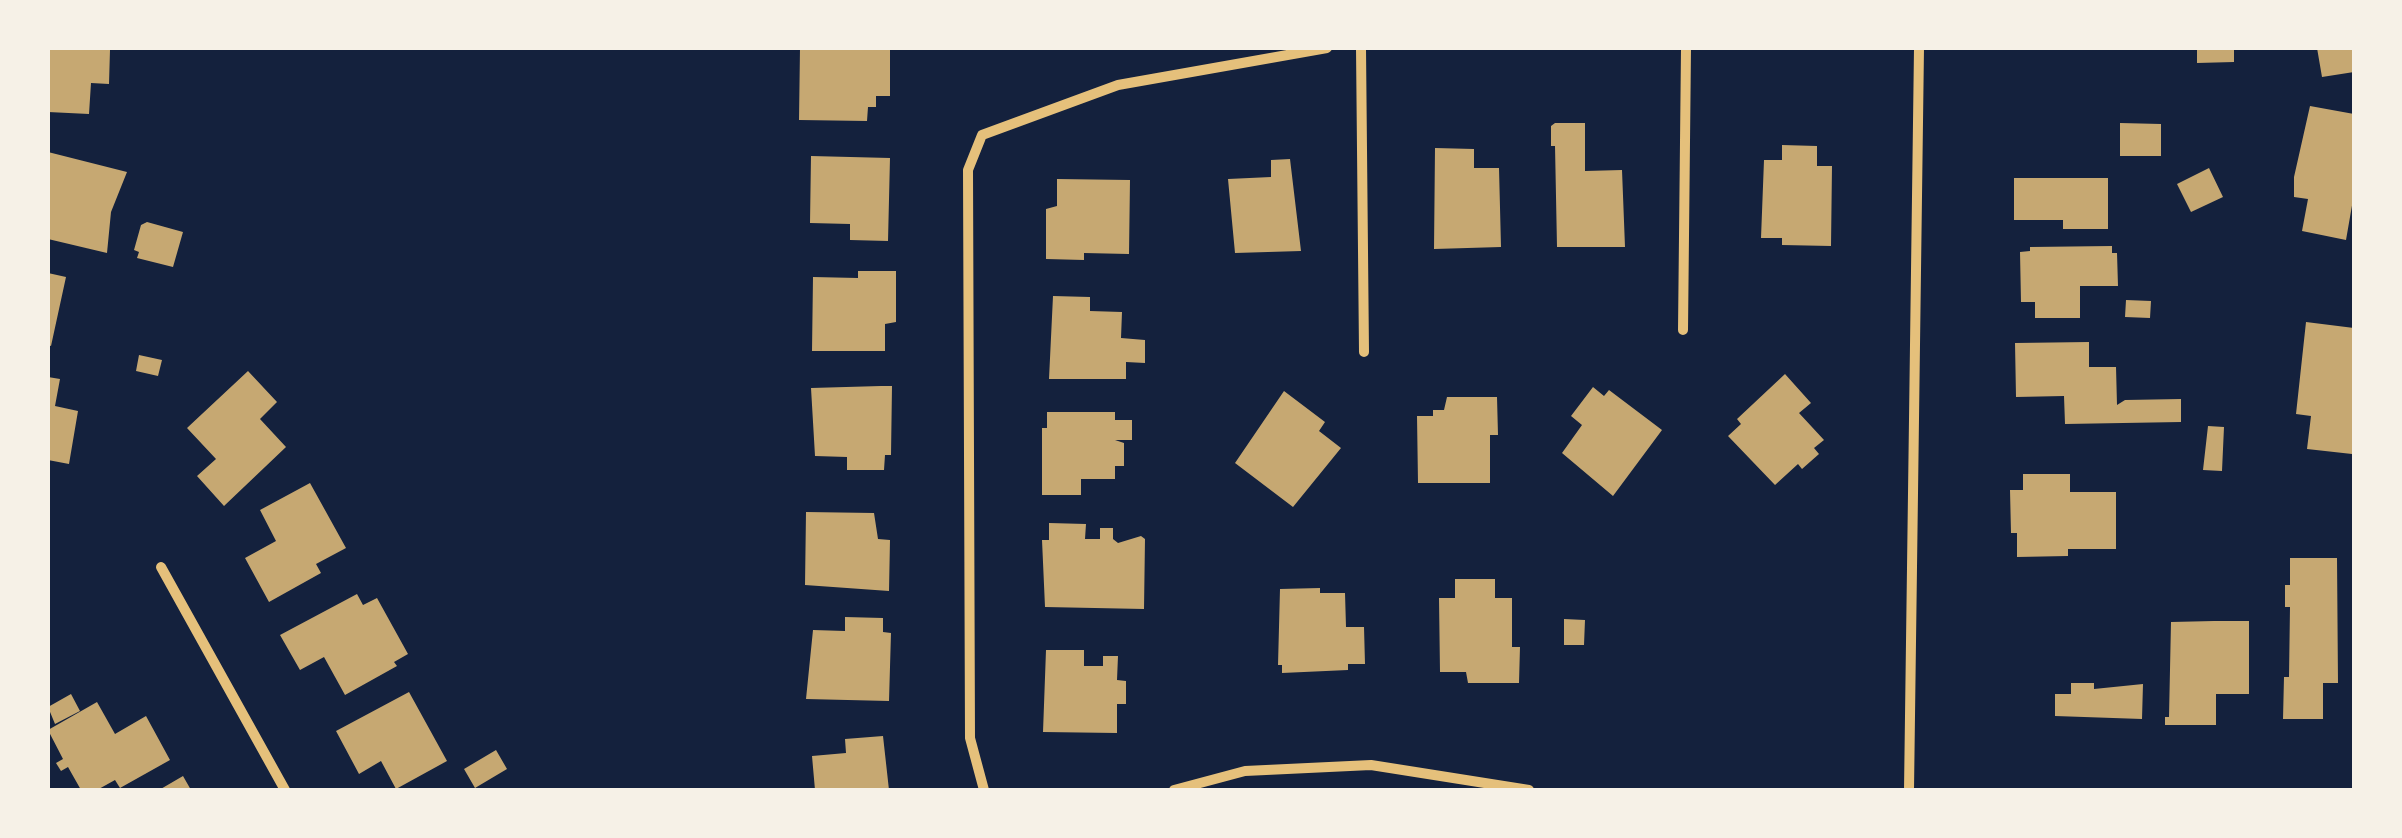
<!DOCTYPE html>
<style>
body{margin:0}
#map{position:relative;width:2402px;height:838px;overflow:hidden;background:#14213d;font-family:"Varela Round",sans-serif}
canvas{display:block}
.frame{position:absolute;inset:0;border:50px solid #f6f1e7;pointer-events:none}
</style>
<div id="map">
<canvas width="2402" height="838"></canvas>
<div class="frame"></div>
</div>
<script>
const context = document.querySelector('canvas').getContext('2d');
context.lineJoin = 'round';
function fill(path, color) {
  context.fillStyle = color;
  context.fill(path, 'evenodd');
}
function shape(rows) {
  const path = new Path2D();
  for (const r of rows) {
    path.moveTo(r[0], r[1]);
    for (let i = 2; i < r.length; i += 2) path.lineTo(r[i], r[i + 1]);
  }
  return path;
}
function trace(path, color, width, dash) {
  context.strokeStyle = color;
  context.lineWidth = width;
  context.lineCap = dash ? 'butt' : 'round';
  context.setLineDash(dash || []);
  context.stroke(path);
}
fill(shape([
 [48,48,110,50,109,84,91,83,89,114,48,112],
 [800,48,890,48,890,96,876,96,876,107,868,107,867,121,799,120],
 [2197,48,2234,48,2234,62,2197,63],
 [2317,48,2354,48,2354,72,2322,77],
 [2310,106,2354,114,2354,194,2346,240,2302,231,2308,199,2294,197,2294,177],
 [1555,123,1585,123,1585,171,1622,170,1625,247,1557,247,1555,146,1551,146,1551,126],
 [2120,123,2161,124,2161,156,2120,156],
 [1782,145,1817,146,1817,166,1832,166,1831,246,1782,245,1782,238,1761,238,1764,160,1782,160],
 [1435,148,1474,149,1474,168,1499,168,1501,247,1434,249],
 [48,152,127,172,111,212,107,253,48,239],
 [811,156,890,158,888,241,850,240,850,224,810,223],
 [1290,159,1301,251,1235,253,1228,179,1271,177,1271,160],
 [2209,168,2223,197,2191,212,2177,184],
 [2014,178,2108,178,2108,229,2063,229,2063,220,2014,220],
 [1057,179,1130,180,1129,254,1084,253,1084,260,1046,259,1046,209,1057,206],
 [147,222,183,232,173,267,137,258,139,252,134,250,141,225],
 [2112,246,2112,253,2117,253,2118,286,2080,286,2080,318,2035,318,2035,302,2021,302,2020,252,2030,251,2030,247],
 [858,271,896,271,896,322,885,324,885,351,812,351,813,277,858,278],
 [48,273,66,277,51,346,48,345],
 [1053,296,1090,297,1090,311,1122,312,1121,338,1145,340,1145,363,1126,362,1126,379,1049,379],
 [2126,300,2151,301,2150,318,2125,317],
 [2306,322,2354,328,2352,454,2307,449,2311,416,2296,414],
 [2089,342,2089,367,2116,367,2117,405,2125,400,2181,399,2181,422,2065,424,2064,396,2016,397,2015,343],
 [139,355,162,360,158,376,136,371],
 [248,371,277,402,260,419,286,447,224,506,197,476,216,459,187,428],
 [1785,374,1811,403,1799,413,1824,440,1814,448,1819,454,1802,469,1798,464,1775,485,1728,436,1741,424,1737,419],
 [48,377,60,379,55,406,78,411,69,464,48,460],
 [881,386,892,386,891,455,885,455,884,470,847,470,847,457,815,456,811,388],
 [1593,387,1604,396,1609,390,1662,430,1613,496,1562,453,1582,425,1571,416],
 [1284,391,1325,422,1319,431,1341,448,1293,507,1235,463],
 [1447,397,1497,397,1498,435,1490,435,1490,483,1418,483,1417,416,1433,416,1433,410,1444,410],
 [1047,412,1115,412,1115,420,1132,420,1132,440,1115,440,1124,443,1124,466,1115,466,1115,479,1081,479,1081,495,1042,495,1042,428,1047,428],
 [2208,426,2224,427,2222,471,2203,470],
 [2023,474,2070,474,2070,492,2116,492,2116,549,2068,549,2068,556,2017,557,2017,533,2011,533,2010,490,2023,490],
 [310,483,346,548,316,564,321,573,269,602,245,558,276,541,260,510],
 [806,512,874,513,878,539,890,540,889,591,805,585],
 [1049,523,1086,524,1085,539,1100,539,1100,528,1113,528,1113,539,1118,543,1141,536,1145,539,1144,609,1045,607,1042,540,1049,540],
 [2290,558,2337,558,2338,683,2323,683,2323,719,2283,719,2284,677,2289,677,2290,607,2285,607,2285,585,2290,585],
 [1455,579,1495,579,1495,598,1512,598,1512,647,1520,647,1519,683,1468,683,1466,672,1440,672,1439,598,1455,598],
 [1320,588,1320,593,1345,593,1346,627,1364,627,1365,664,1348,664,1348,670,1282,673,1282,665,1278,665,1280,589],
 [357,594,363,605,377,598,408,654,394,662,397,666,345,695,324,657,300,670,280,635],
 [845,617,883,618,883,632,891,633,889,701,806,699,813,630,845,631],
 [1564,619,1585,620,1584,645,1564,645],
 [2214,621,2249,621,2249,694,2216,694,2216,725,2165,725,2165,717,2169,717,2171,622],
 [1046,650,1084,650,1084,666,1103,666,1103,656,1118,656,1117,680,1126,681,1126,704,1117,704,1117,733,1043,732],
 [2071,683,2094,683,2094,689,2143,684,2142,719,2055,716,2055,694,2071,694],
 [409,692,447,761,396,789,381,761,359,774,336,731],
 [71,694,80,711,55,724,48,707],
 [97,702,115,734,146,716,170,760,120,788,115,780,97,790,81,790,68,767,61,771,56,763,63,759,48,730],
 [883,736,889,790,815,790,812,756,846,753,845,739],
 [496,750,507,769,475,788,464,769],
 [183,776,191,790,159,790]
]), '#c6a872');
trace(shape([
 [1361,48,1364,352],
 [1683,330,1686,48],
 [161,567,285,790],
 [984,790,970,738,968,170,982,135,1118,85,1327,48],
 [1174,790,1245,771,1371,765,1529,790],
 [1909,790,1919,48]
]), '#e5c07b', 10);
</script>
